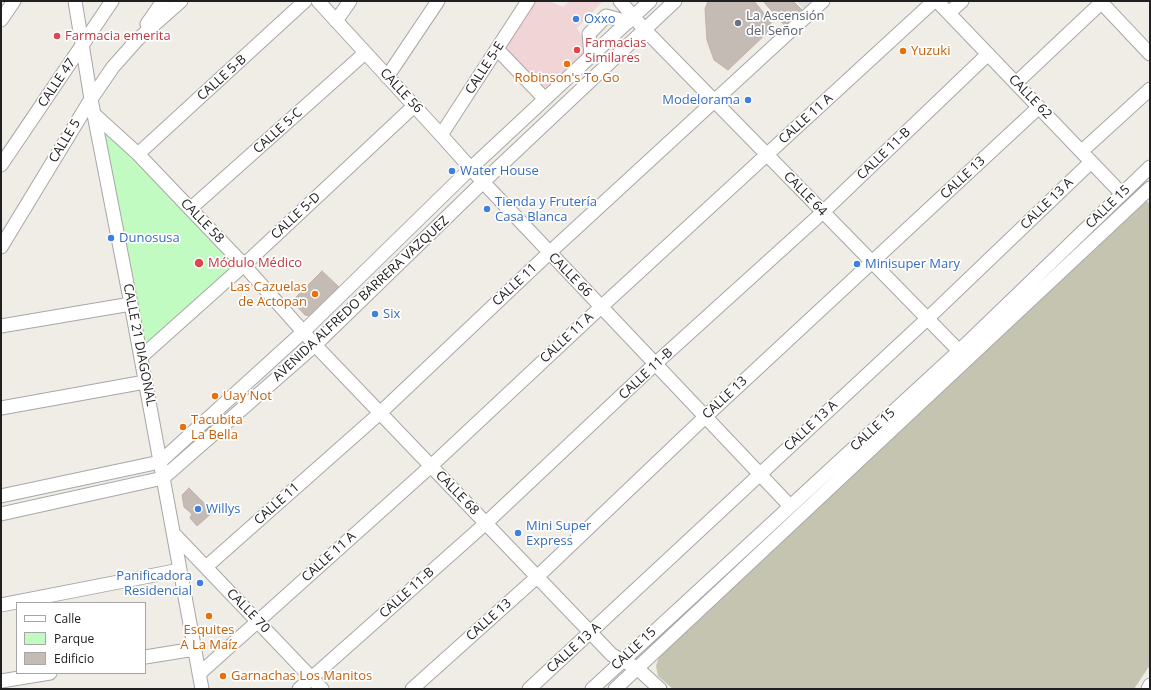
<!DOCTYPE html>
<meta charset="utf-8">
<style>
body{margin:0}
#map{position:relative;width:1151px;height:690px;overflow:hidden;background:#f0ece6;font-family:"Open Sans",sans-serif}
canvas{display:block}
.frame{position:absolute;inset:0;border:2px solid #202020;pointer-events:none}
.legend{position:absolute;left:16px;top:602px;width:130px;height:72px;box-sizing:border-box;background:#fff;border:1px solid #a6a6a6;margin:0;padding:5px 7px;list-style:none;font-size:12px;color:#202020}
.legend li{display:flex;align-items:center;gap:8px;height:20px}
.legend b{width:20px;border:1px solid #a6a6a6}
</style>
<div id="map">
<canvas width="1151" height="690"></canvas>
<div class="frame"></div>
<ul class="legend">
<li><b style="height:5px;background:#fff"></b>Calle</li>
<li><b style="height:11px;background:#c2fbc2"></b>Parque</li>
<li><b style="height:11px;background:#c5bbb5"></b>Edificio</li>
</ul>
</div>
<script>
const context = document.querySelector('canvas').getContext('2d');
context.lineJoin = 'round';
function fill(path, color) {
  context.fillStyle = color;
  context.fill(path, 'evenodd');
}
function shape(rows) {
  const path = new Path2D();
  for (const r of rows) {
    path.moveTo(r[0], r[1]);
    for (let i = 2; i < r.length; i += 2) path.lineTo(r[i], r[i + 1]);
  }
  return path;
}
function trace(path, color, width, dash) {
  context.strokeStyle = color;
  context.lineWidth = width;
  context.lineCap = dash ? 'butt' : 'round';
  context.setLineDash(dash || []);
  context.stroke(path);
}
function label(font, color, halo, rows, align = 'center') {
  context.font = font + ' "Open Sans",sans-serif';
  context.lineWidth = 3.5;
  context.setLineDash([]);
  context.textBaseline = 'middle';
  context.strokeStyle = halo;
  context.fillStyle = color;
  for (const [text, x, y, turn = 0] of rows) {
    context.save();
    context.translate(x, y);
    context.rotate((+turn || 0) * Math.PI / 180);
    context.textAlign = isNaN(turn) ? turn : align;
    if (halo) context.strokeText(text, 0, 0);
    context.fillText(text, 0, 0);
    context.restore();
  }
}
fill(shape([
 [533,1,549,1,563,7,570,1,603,1,577,28,590,52,547,96,502,51]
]), '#f1d5d6');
fill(shape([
 [1146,199,1150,205,1150,665,1134,689,673,689,658,676,656,666,659,657]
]), '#c5c4b1');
fill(shape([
 [99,122,242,263,146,348,134,286]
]), '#c2fbc2');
fill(shape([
 [796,1,813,1,804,9]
]), '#e0e0e0');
const building = shape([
 [708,1,754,1,771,22,770,30,728,70,714,60,707,40,705,9,708,1],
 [763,1,793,1,802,10,785,26,763,1],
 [322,271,339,287,310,316,305,315,292,301,322,271],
 [189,488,213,512,197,526,190,518,192,514,184,507,182,495,189,488]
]);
fill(building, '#c5bbb5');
trace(building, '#c3b1a7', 1);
const minor = shape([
 [75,1,91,99,131,304,202,689],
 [318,1,441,135,483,182,790,506],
 [620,1,644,29,965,357],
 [937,1,1122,194],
 [1100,1,1150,54],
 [949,13,962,1],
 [1,20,14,1],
 [336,21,350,1],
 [147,24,163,1],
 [497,49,545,99],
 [591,56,589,34,606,16,628,22],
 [387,77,438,1],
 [1016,83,1103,1],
 [95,115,138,154,242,263,315,345,612,655,637,668,660,689],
 [441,135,528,1],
 [1082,151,1150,89],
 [138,154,305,1],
 [1,165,112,1],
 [190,209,365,53],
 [1,247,91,99,113,67,137,40,181,1],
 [1,326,131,304],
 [141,357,244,265,414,106],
 [1,408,145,382],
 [1,496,160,462,304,331,471,168,650,1],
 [1,514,163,478,315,345,483,182,675,1],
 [174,534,322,689],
 [206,567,380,413,549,253,823,1],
 [1,605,180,570],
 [145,657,195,649],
 [199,674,431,466,601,307,934,1],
 [1,681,50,673],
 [299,689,486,523,655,364,823,212,988,54],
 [412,689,537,577,705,417,1039,107],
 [529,689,927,319,1091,162],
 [592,689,959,351,1150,167],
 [615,689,1150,188],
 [1148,689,1150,685]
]);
trace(minor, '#a7a7a7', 15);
trace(minor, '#fff', 13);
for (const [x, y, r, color] of [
 [576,19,4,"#3f7fe0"],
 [738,23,4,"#6b7280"],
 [57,36,4,"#e0444e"],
 [577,50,4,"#e0444e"],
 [903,51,4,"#e8710a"],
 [567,64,4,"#e8710a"],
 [748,100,4,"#3f7fe0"],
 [452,171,4,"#3f7fe0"],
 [487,209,4,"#3f7fe0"],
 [111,238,4,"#3f7fe0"],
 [199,263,5,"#e0444e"],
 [857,264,4,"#3f7fe0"],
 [315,294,4,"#e8710a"],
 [375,314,4,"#3f7fe0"],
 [215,396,4,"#e8710a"],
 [183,427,4,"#e8710a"],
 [198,509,4,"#3f7fe0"],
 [518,533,4,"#3f7fe0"],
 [200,583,4,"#3f7fe0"],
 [209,616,4,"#e8710a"],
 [223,676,4,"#e8710a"]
]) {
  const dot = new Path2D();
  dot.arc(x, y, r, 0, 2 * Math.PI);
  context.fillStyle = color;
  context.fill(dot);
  trace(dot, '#fff', 1.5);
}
label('13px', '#5b616d', '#fff', [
 ["La Ascensión",746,16],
 ["del Señor",746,31]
], 'left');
label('13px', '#366cbe', '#fff', [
 ["Oxxo",584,19],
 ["Modelorama",740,100,"right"],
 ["Water House",460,171],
 ["Tienda y Frutería",495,202],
 ["Casa Blanca",495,217],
 ["Dunosusa",119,238],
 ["Minisuper Mary",865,264],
 ["Six",383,314],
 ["Willys",206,509],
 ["Mini Super",526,526],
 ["Express",526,541],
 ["Panificadora",192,576,"right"],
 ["Residencial",192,591,"right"]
], 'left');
label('13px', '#be3a42', '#fff', [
 ["Farmacia emerita",65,36],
 ["Farmacias",585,43],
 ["Similares",585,58],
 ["Módulo Médico",208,263]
], 'left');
label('13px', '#c56008', '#fff', [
 ["Yuzuki",911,51],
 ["Robinson's To Go",567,78,"center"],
 ["Las Cazuelas",307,287,"right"],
 ["de Actopan",307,302,"right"],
 ["Uay Not",223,396],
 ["Tacubita",191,420],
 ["La Bella",191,435],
 ["Esquites",209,630,"center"],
 ["A La Maíz",209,645,"center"],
 ["Garnachas Los Manitos",231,676]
], 'left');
label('13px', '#202020', '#fff', [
 ["CALLE 5-E",485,68,-57],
 ["CALLE 5-B",222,78,-42],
 ["CALLE 47",57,83,-56],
 ["CALLE 56",401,91,47],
 ["CALLE 62",1030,97,46],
 ["CALLE 11 A",806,119,-42],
 ["CALLE 5-C",278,131,-42],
 ["CALLE 5",65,141,-59],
 ["CALLE 11-B",884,154,-44],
 ["CALLE 13",963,178,-43],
 ["CALLE 64",805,194,46],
 ["CALLE 13 A",1047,204,-44],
 ["CALLE 15",1108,207,-44],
 ["CALLE 5-D",296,216,-43],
 ["CALLE 58",202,221,46],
 ["CALLE 66",570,275,46],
 ["CALLE 11",515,285,-43],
 ["AVENIDA ALFREDO BARRERA VAZQUEZ",361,299,-43],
 ["CALLE 11 A",567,338,-43],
 ["CALLE 21 DIAGONAL",139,345,79],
 ["CALLE 11-B",646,374,-43],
 ["CALLE 13",725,398,-43],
 ["CALLE 13 A",811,426,-43],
 ["CALLE 15",873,430,-43],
 ["CALLE 68",457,493,46],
 ["CALLE 11",277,504,-42],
 ["CALLE 11 A",329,557,-42],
 ["CALLE 11-B",407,593,-42],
 ["CALLE 70",248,611,46],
 ["CALLE 13",489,620,-42],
 ["CALLE 13 A",574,648,-42],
 ["CALLE 15",634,649,-43]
]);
</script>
